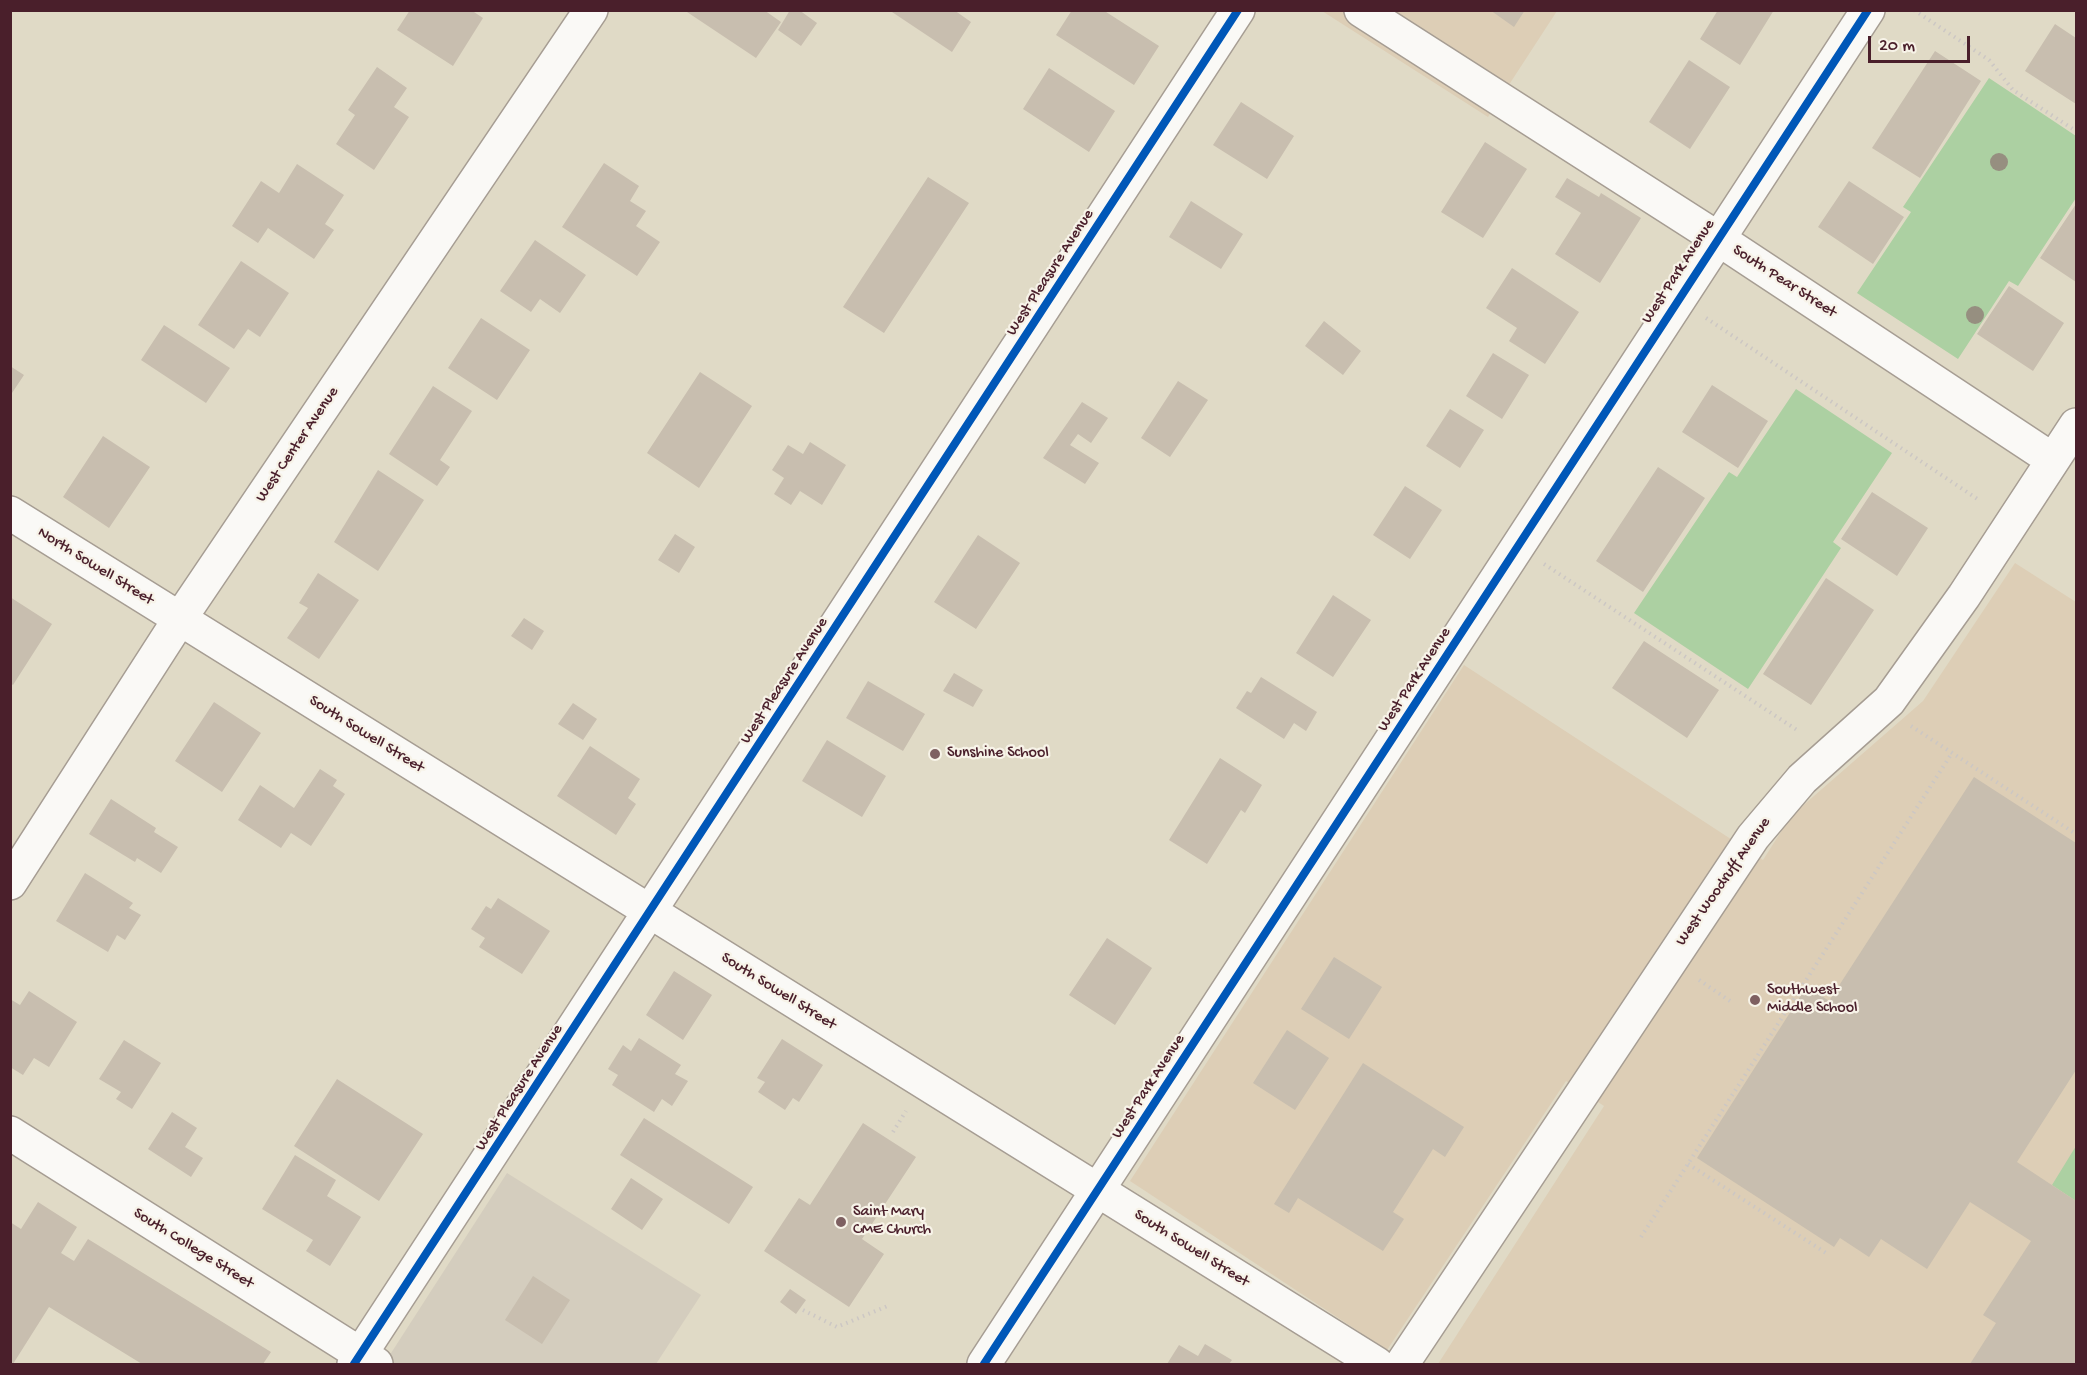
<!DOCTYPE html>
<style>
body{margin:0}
#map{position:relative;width:2087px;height:1375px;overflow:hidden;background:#e0dac6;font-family:"Gochi Hand",sans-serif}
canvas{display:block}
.frame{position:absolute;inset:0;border:12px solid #4a1f2b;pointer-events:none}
.scale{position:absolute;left:1868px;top:36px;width:102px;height:27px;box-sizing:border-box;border:3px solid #4a1f2b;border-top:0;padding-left:8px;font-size:18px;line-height:21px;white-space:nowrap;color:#4a1f2b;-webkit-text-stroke:4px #f7f3e8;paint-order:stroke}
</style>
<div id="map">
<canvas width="2087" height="1375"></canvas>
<div class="frame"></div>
<div class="scale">20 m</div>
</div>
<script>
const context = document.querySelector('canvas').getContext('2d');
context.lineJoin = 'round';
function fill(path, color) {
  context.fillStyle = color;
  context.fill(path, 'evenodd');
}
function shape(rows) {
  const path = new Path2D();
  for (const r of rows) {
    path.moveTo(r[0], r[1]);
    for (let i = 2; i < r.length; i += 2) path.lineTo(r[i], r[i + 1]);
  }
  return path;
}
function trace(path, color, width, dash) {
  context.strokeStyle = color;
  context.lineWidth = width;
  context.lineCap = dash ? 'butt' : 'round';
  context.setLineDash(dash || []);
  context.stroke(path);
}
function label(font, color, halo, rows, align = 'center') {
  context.font = font + ' "Gochi Hand",sans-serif';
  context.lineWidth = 4.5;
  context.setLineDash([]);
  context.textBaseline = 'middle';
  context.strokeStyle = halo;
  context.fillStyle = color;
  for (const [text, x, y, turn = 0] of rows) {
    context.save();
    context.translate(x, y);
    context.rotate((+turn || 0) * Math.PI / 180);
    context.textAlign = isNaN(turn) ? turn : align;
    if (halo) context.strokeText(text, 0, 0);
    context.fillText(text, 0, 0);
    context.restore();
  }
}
fill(shape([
 [1322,11,1557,11,1488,117],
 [2015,563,2076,602,2076,1364,1438,1364,1604,1106,1566,1081,1387,1350,1130,1181,1464,665,1763,860,1791,816,1923,701]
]), '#ddceb6');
fill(shape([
 [507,1173,701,1295,656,1364,384,1364]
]), '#d4cdbe');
fill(shape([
 [1989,78,2076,136,2076,198,2018,286,2009,281,1958,359,1857,293,1911,212,1903,207],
 [1796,389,1892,453,1833,542,1841,548,1748,689,1634,613,1729,472,1737,477],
 [2076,1146,2076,1201,2052,1185]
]), '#acd0a2');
fill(shape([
 [410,10,471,10,483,18,453,66,397,30],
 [684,10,764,10,781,22,756,58],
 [790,10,799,10,817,23,801,46,778,30],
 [889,10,954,10,971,22,952,52],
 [1072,10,1103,10,1159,46,1134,85,1056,35],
 [1490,10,1525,10,1514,27],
 [1718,10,1774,10,1740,65,1700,39],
 [2055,24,2076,38,2076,104,2025,71],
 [1935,51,1981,81,1920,178,1872,148],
 [1689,60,1730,87,1690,149,1649,122],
 [377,67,407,88,394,107,409,117,374,170,336,144,355,115,348,110],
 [1049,68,1115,111,1089,152,1023,109],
 [1241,102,1294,136,1267,179,1213,145],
 [1485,142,1527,169,1483,238,1441,212],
 [604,163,639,186,630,201,646,211,636,226,660,242,637,276,562,227],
 [297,164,344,195,325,224,334,230,314,259,268,228,258,243,232,226,261,181,279,193],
 [928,177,969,203,884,333,843,307],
 [1567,178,1599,197,1601,193,1641,218,1600,283,1555,254,1581,213,1555,197],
 [1849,181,1904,217,1873,264,1818,227],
 [1191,201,1243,234,1221,269,1169,237],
 [2076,204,2076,282,2040,258],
 [535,240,586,275,560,313,540,299,531,312,500,291],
 [241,261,289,293,260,337,248,329,234,349,198,325],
 [1512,268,1579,312,1545,364,1509,341,1517,328,1486,308],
 [2009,286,2064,323,2033,371,1977,334],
 [481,318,530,350,497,400,448,368],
 [1324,321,1361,351,1343,375,1305,346],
 [164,325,230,368,206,403,141,360],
 [1493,353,1529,375,1502,419,1466,396],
 [10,366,24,375,10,396],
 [700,372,752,406,699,488,647,453],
 [1178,381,1208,400,1170,457,1141,438],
 [1712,385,1768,421,1738,468,1682,432],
 [433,386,472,411,440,460,450,467,437,486,389,454],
 [1082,402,1108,418,1091,443,1078,434,1070,445,1099,463,1085,484,1043,458],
 [1450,409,1484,430,1460,468,1426,446],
 [103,436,150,467,109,528,63,497],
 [810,442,846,465,822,505,800,491,791,505,774,494,784,478,772,470,788,445,803,454],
 [1658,467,1705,498,1643,592,1596,561],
 [378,470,424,500,378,571,334,542],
 [1405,486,1442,510,1410,559,1373,535],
 [1872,492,1928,528,1897,576,1841,539],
 [675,534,695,547,679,573,658,560],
 [978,535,1020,563,976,629,934,602],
 [318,573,359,600,319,659,287,638,308,608,299,603],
 [1826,578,1874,610,1811,705,1763,674],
 [1333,595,1371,620,1333,677,1296,653],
 [10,597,52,624,13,685,10,683],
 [524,618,544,631,532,650,511,636],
 [1644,641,1719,690,1687,738,1612,688],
 [954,673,983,690,973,707,943,691],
 [1261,677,1317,712,1306,731,1294,723,1284,739,1236,708,1247,691,1251,693],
 [868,681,925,714,903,751,846,718],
 [214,702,261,733,222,792,175,761],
 [573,703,597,719,583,740,558,724],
 [827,740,886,776,862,817,802,781],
 [590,746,640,779,628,798,636,804,616,835,557,796],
 [1220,758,1262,785,1245,813,1241,810,1207,864,1169,840],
 [320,769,337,780,333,786,345,794,311,846,291,833,281,848,238,820,260,785,294,808],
 [1974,777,2076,843,2076,1070,2017,1162,2076,1201,2076,1364,1970,1364,1996,1323,1983,1315,2031,1241,1970,1202,1927,1269,1881,1239,1869,1257,1840,1238,1834,1247,1697,1158,1807,986,1829,1001],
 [111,799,156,828,154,832,178,847,161,873,137,858,135,862,89,834],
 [85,873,133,903,129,908,141,915,125,940,117,935,108,952,56,921],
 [498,898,550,931,522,974,479,947,485,938,471,929,486,906,491,909],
 [1107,938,1152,968,1115,1025,1069,995],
 [1334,957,1382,987,1349,1039,1301,1009],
 [674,971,712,995,683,1040,646,1015],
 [29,991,77,1022,49,1067,34,1058,23,1075,10,1067,10,999,20,1005],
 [1287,1030,1329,1058,1295,1110,1253,1083],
 [639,1038,681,1065,675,1074,688,1081,672,1106,662,1099,654,1112,612,1085,618,1075,608,1069,623,1045,631,1051],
 [782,1039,823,1065,799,1102,793,1098,785,1110,758,1092,765,1082,757,1078],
 [124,1040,161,1063,132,1109,116,1099,121,1092,99,1079],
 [1363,1063,1464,1127,1445,1157,1433,1149,1393,1212,1404,1219,1383,1251,1298,1198,1289,1213,1274,1204],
 [337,1079,423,1134,379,1201,294,1146],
 [172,1112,197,1128,185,1147,203,1158,191,1177,148,1149],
 [644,1118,753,1187,729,1224,620,1155],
 [863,1123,916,1157,862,1239,884,1254,849,1307,764,1251,799,1198,810,1205],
 [295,1155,336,1180,327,1196,361,1217,330,1266,306,1251,313,1240,262,1209],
 [631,1178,663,1199,642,1230,611,1209],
 [38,1202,77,1227,61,1253,74,1261,88,1239,271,1352,263,1364,142,1364,49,1307,13,1364,10,1364,10,1222,21,1229],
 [533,1276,570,1300,542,1344,505,1320],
 [790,1289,806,1300,796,1314,780,1302],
 [1205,1344,1232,1360,1229,1364,1167,1364,1179,1345,1198,1356]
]), '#c8beaf');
const minor = shape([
 [1361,10,1717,238,2053,460],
 [10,513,1377,1364],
 [10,883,179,620,591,10],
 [10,1133,376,1364],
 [354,1364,1238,10],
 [984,1364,1868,10],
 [1402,1364,1753,837,1802,779,1889,701,1964,596,2076,425]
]);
trace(minor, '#a69d93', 36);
trace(shape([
 [1914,10,1989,60,2013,90,2076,131],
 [1706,318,1979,500],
 [1544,564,1797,730],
 [1911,726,2076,834],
 [1699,980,1730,1001],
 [893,1132,906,1111],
 [1688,1164,1826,1253],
 [1641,1237,1952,753],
 [803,1310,837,1327,890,1305]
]), '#ccc7c4', 4, [1.5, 4.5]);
trace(minor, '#faf9f6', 33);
trace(shape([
 [354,1364,1238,10],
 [984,1364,1868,10]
]), '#0057b8', 8);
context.fillStyle = '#968f80';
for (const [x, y] of [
 [1999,162],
 [1975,315]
]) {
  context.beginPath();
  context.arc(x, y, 9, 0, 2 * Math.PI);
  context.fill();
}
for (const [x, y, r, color] of [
 [935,754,6,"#7e6061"],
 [1755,1000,6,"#7e6061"],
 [841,1222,6,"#7e6061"]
]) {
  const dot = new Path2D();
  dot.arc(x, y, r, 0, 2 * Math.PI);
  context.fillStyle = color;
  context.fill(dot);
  trace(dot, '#f7f3e8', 2);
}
label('16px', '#4a1f2b', '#f7f3e8', [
 ["West Park Avenue",1679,272,-57],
 ["West Pleasure Avenue",1051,273,-57],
 ["South Pear Street",1784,282,33],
 ["West Center Avenue",298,445,-56],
 ["North Sowell Street",95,567,32],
 ["West Park Avenue",1415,680,-57],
 ["West Pleasure Avenue",785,681,-57],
 ["South Sowell Street",366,735,32],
 ["West Woodruff Avenue",1724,882,-55],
 ["South Sowell Street",778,992,32],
 ["West Park Avenue",1149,1087,-57],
 ["West Pleasure Avenue",520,1088,-57],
 ["South College Street",193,1249,32],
 ["South Sowell Street",1191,1249,32]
]);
label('16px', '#4a1f2b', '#f7f3e8', [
 ["Sunshine School",947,754],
 ["Southwest",1767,991],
 ["Middle School",1767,1009],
 ["Saint Mary",853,1213],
 ["CME Church",853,1231]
], 'left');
</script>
